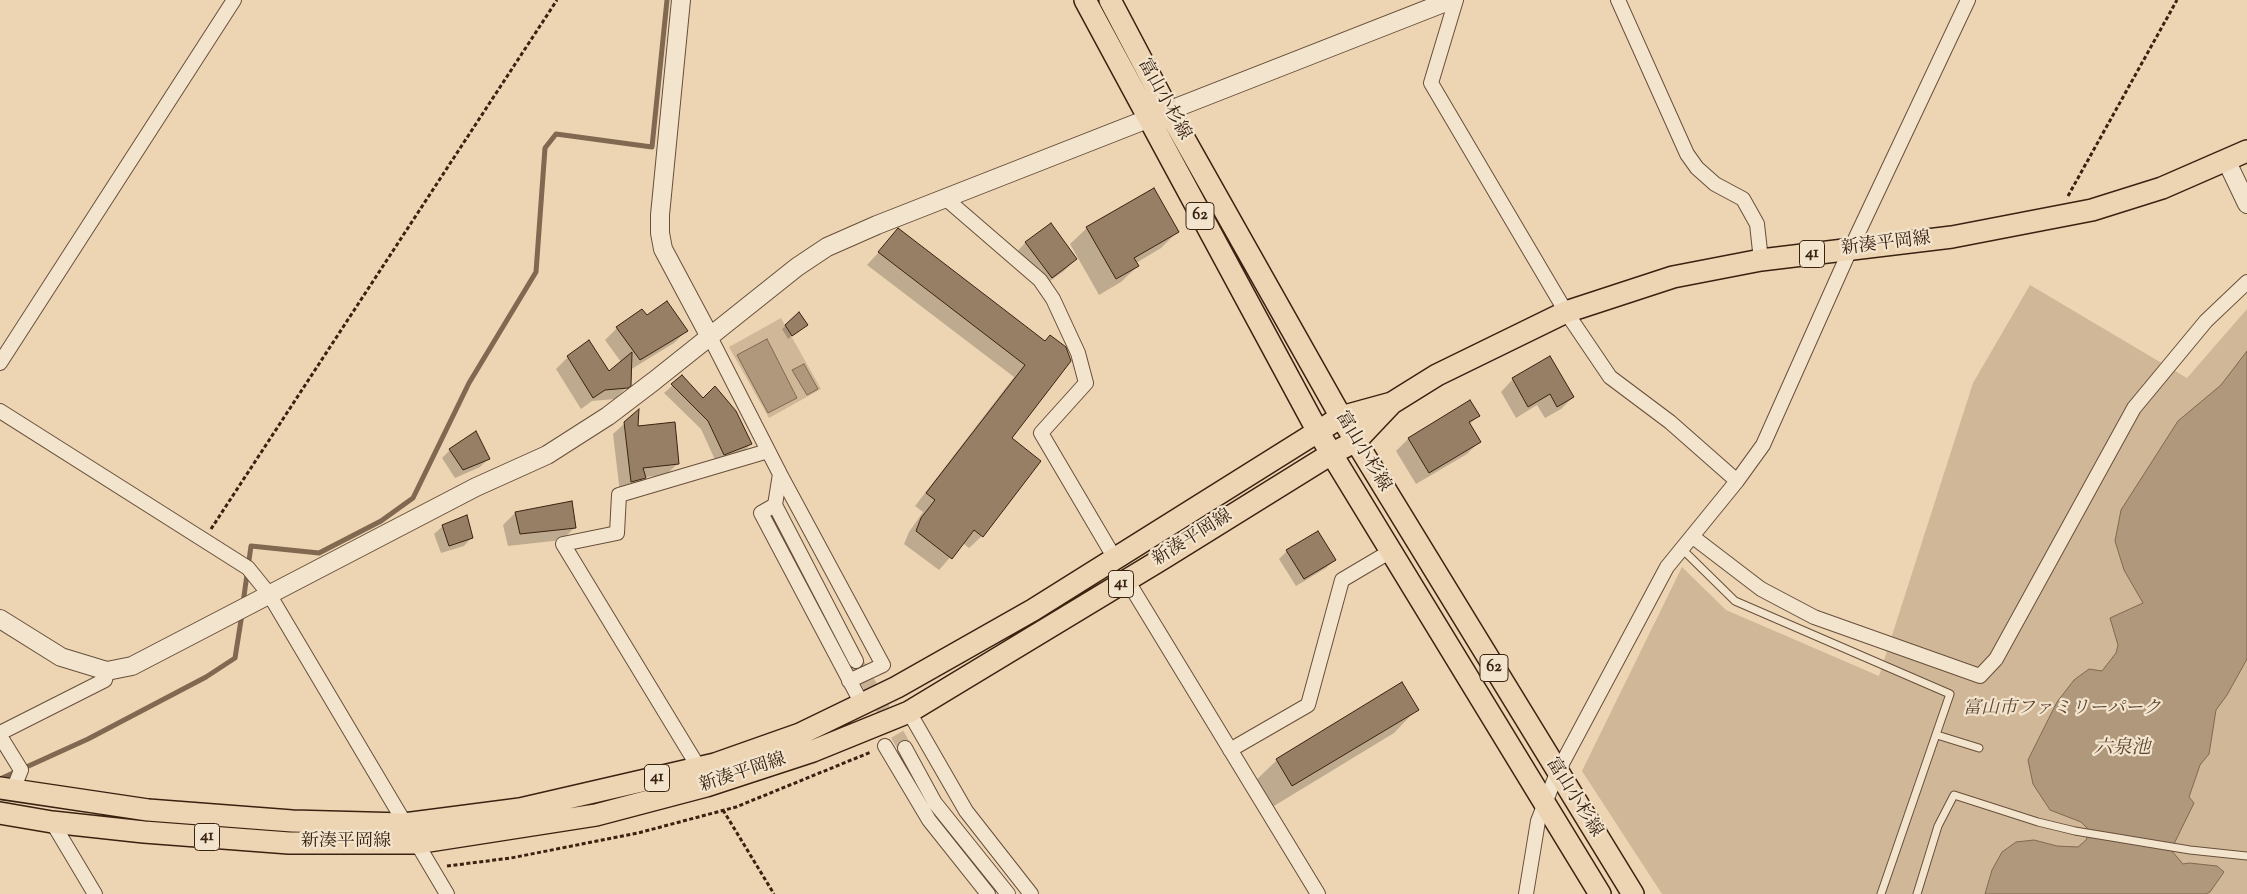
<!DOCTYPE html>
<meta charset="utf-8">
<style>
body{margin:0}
canvas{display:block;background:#edd5b3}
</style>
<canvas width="2247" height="894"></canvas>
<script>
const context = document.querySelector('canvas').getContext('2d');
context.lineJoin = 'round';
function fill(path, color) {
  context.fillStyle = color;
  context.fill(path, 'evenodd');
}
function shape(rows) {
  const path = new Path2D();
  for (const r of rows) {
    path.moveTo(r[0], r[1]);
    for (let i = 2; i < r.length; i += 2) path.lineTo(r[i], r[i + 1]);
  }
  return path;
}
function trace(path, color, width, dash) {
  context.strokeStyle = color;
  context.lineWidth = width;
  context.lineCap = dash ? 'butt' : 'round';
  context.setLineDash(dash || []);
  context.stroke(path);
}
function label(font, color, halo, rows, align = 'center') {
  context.font = font + ' "Sorts Mill Goudy","Noto Serif JP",serif';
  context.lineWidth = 4.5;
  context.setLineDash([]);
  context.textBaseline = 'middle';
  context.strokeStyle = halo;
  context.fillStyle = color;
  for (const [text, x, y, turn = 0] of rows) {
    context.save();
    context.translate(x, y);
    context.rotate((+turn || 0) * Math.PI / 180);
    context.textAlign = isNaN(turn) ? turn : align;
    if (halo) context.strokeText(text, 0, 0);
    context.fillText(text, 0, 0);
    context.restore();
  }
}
fill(shape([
 [2030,285,2187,378,2247,309,2247,894,1662,894,1582,771,1682,567,1726,610,1879,676,1973,383],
 [781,318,821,389,769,418,729,347]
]), '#cfb797');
const water = shape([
 [767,339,797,398,768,413,737,355,767,339],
 [2247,351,2247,659,2227,695,2216,710,2209,754,2200,765,2189,797,2194,803,2171,850,2183,864,2189,863,2217,866,2224,872,2210,892,2206,894,1985,894,1992,870,2002,852,2016,842,2034,840,2057,846,2078,847,2086,840,2090,831,2081,822,2050,810,2033,784,2028,760,2057,702,2074,680,2089,669,2102,671,2116,653,2118,645,2110,618,2143,603,2124,570,2115,541,2121,510,2178,421,2221,385,2247,351],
 [804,364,818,389,807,395,792,370,804,364]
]);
fill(water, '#b0987c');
trace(water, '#816951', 1);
fill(shape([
 [1153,190,1177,232,1161,248,1136,263,1138,266,1121,282,1099,295,1070,244,1087,228],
 [899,230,1044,342,1010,438,982,536,969,548,963,543,939,570,904,544,909,532,923,512,915,506,1014,377,867,265],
 [1026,242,1076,259,1064,271,1039,289,1014,255],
 [798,314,802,328,788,339,782,329],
 [647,317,686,331,674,343,630,370,629,385,615,399,592,401,581,409,556,369,568,357,589,342,609,373,621,362,605,340,617,328],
 [682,377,703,400,751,444,743,452,716,462,701,429,664,393],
 [1513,379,1573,397,1561,409,1545,418,1537,405,1516,418,1501,392],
 [1470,402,1478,416,1469,425,1479,442,1467,454,1416,484,1396,451,1408,439],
 [625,423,636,427,678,463,666,475,645,477,633,489,620,493,613,434],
 [450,450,488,459,480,467,455,478,442,458],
 [571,502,574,528,562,540,508,546,503,525,515,513],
 [443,526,472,537,464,546,441,553,434,534],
 [1287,551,1334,560,1326,568,1296,586,1279,559],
 [1417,709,1394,733,1269,809,1253,783,1277,760]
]), '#0003');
trace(shape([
 [243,603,251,546,319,553,381,521,413,498,469,383,536,272,545,148,556,134,652,147,667,0],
 [0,779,88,739,206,677,235,658,242,614]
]), '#816951', 5);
const building = shape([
 [1154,188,1179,232,1134,258,1139,266,1116,279,1086,227,1154,188],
 [1051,223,1077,259,1052,278,1025,242,1051,223],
 [898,228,1045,341,1050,335,1066,347,1071,361,1012,438,1041,461,983,537,974,530,952,559,916,531,921,518,935,500,926,493,1025,365,878,252,898,228],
 [667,301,688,331,640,360,616,327,642,309,647,315,667,301],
 [799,312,808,325,792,336,785,325,799,312],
 [589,340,609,371,632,352,631,386,628,388,605,390,593,398,567,356,589,340],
 [1550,356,1574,397,1557,407,1550,394,1528,407,1512,378,1550,356],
 [682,375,703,398,715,386,736,411,752,444,724,455,708,421,671,384,682,375],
 [1470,400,1480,416,1469,422,1481,442,1429,473,1408,438,1470,400],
 [639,409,638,426,675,422,679,464,643,468,646,478,631,482,624,422,639,409],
 [476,431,490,459,463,470,449,449,476,431],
 [572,501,576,528,520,534,515,512,572,501],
 [467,515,473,538,449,546,442,525,467,515],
 [1318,531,1336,560,1304,579,1286,550,1318,531],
 [1402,682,1419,710,1292,786,1276,759,1402,682]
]);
fill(building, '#977f65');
trace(building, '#3a2211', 1);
trace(shape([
 [856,661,905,748]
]), '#c9b193', 14, [14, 7]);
const service = shape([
 [1681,548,1735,601,1950,694,1881,894],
 [1937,735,1979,748],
 [1917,894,1938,826,1954,795,2038,822,2075,831,2190,850,2247,856]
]);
const minor = shape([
 [1456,0,1431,83,1566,312,1610,377,1670,422,1737,481],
 [1618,0,1687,154,1697,168,1715,184,1743,199,1757,224,1761,260],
 [945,198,1040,280,1053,299,1078,353,1086,383,1041,433,1114,557],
 [710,337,780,474,883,665,849,681],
 [0,363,234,0],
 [0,411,248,568,269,594,447,894],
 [780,474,775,505,856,661],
 [775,505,761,513,862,704],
 [1693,537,1761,589,1814,617,1980,676,1996,659,2134,408,2206,321,2247,282],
 [1127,580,1318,894],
 [909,712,966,811,1031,894],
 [0,733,105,680,107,671],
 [0,736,21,770,13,790],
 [885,746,929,820,988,894],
 [905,748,935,803,1008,894],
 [1230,750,1308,705,1342,580,1391,551],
 [699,768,563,544,617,533,619,495,768,451],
 [52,822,95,894],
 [1526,894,1538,821,1557,773,1667,567,1737,481,1763,445,1850,250,1968,0]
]);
const tertiary = shape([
 [681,0,660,215,660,233,663,249,710,337],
 [2227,162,2247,204],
 [0,619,61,657,107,671,132,666,476,487,547,455,608,416,654,381,797,267,827,247,877,225,1451,0]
]);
const primary = shape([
 [1085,0,1317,430,1600,894],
 [1110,0,1168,110,1341,417,1633,894],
 [0,788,148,810,292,821,404,824,520,809,715,764,800,734,897,687,1033,610,1341,417,1392,403],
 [0,813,52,822,144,832,289,843,416,843,596,815,706,786,813,751,909,712,1162,559,1331,454,1356,441,1392,403,1437,375,1566,312,1673,277,1761,260,1952,237,2092,210,2162,188,2247,151]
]);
trace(service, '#674f3a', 9);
trace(minor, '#674f3a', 16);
trace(tertiary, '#674f3a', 20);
trace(primary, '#3a2211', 24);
trace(shape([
 [2068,196,2177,0],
 [211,529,557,0],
 [723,810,774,894],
 [447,866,511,858,638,833,736,807,871,752]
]), '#3a2211', 3, [4, 2.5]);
trace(service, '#f3e4ce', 7);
trace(minor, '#f3e4ce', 14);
trace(tertiary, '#f3e4ce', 18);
trace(primary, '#edd5b3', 21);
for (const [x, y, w] of [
 [1200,216,28],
 [1812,254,25],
 [1121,584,25],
 [1494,668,28],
 [657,778,25],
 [207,837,25]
]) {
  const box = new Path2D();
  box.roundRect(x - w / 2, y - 13.5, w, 27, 4);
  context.fillStyle = '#f3e4ce';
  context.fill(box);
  trace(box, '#3a2211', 1);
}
label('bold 16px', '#3a2211', null, [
 ["62",1200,216],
 ["41",1812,254],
 ["41",1121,584],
 ["62",1494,668],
 ["41",657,778],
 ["41",207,837]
]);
label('18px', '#3a2211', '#f3e4ce', [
 ["富山小杉線",1163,100,61],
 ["新湊平岡線",1886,245,-7],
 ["富山小杉線",1362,452,59],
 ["新湊平岡線",1193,539,-32],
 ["新湊平岡線",743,774,-18],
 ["富山小杉線",1573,798,58],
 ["新湊平岡線",346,843]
]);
label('italic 18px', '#5f4732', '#f3e4ce', [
 ["富山市ファミリーパーク",2062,710]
]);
label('italic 19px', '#5d4531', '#f3e4ce', [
 ["六泉池",2122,750]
]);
</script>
